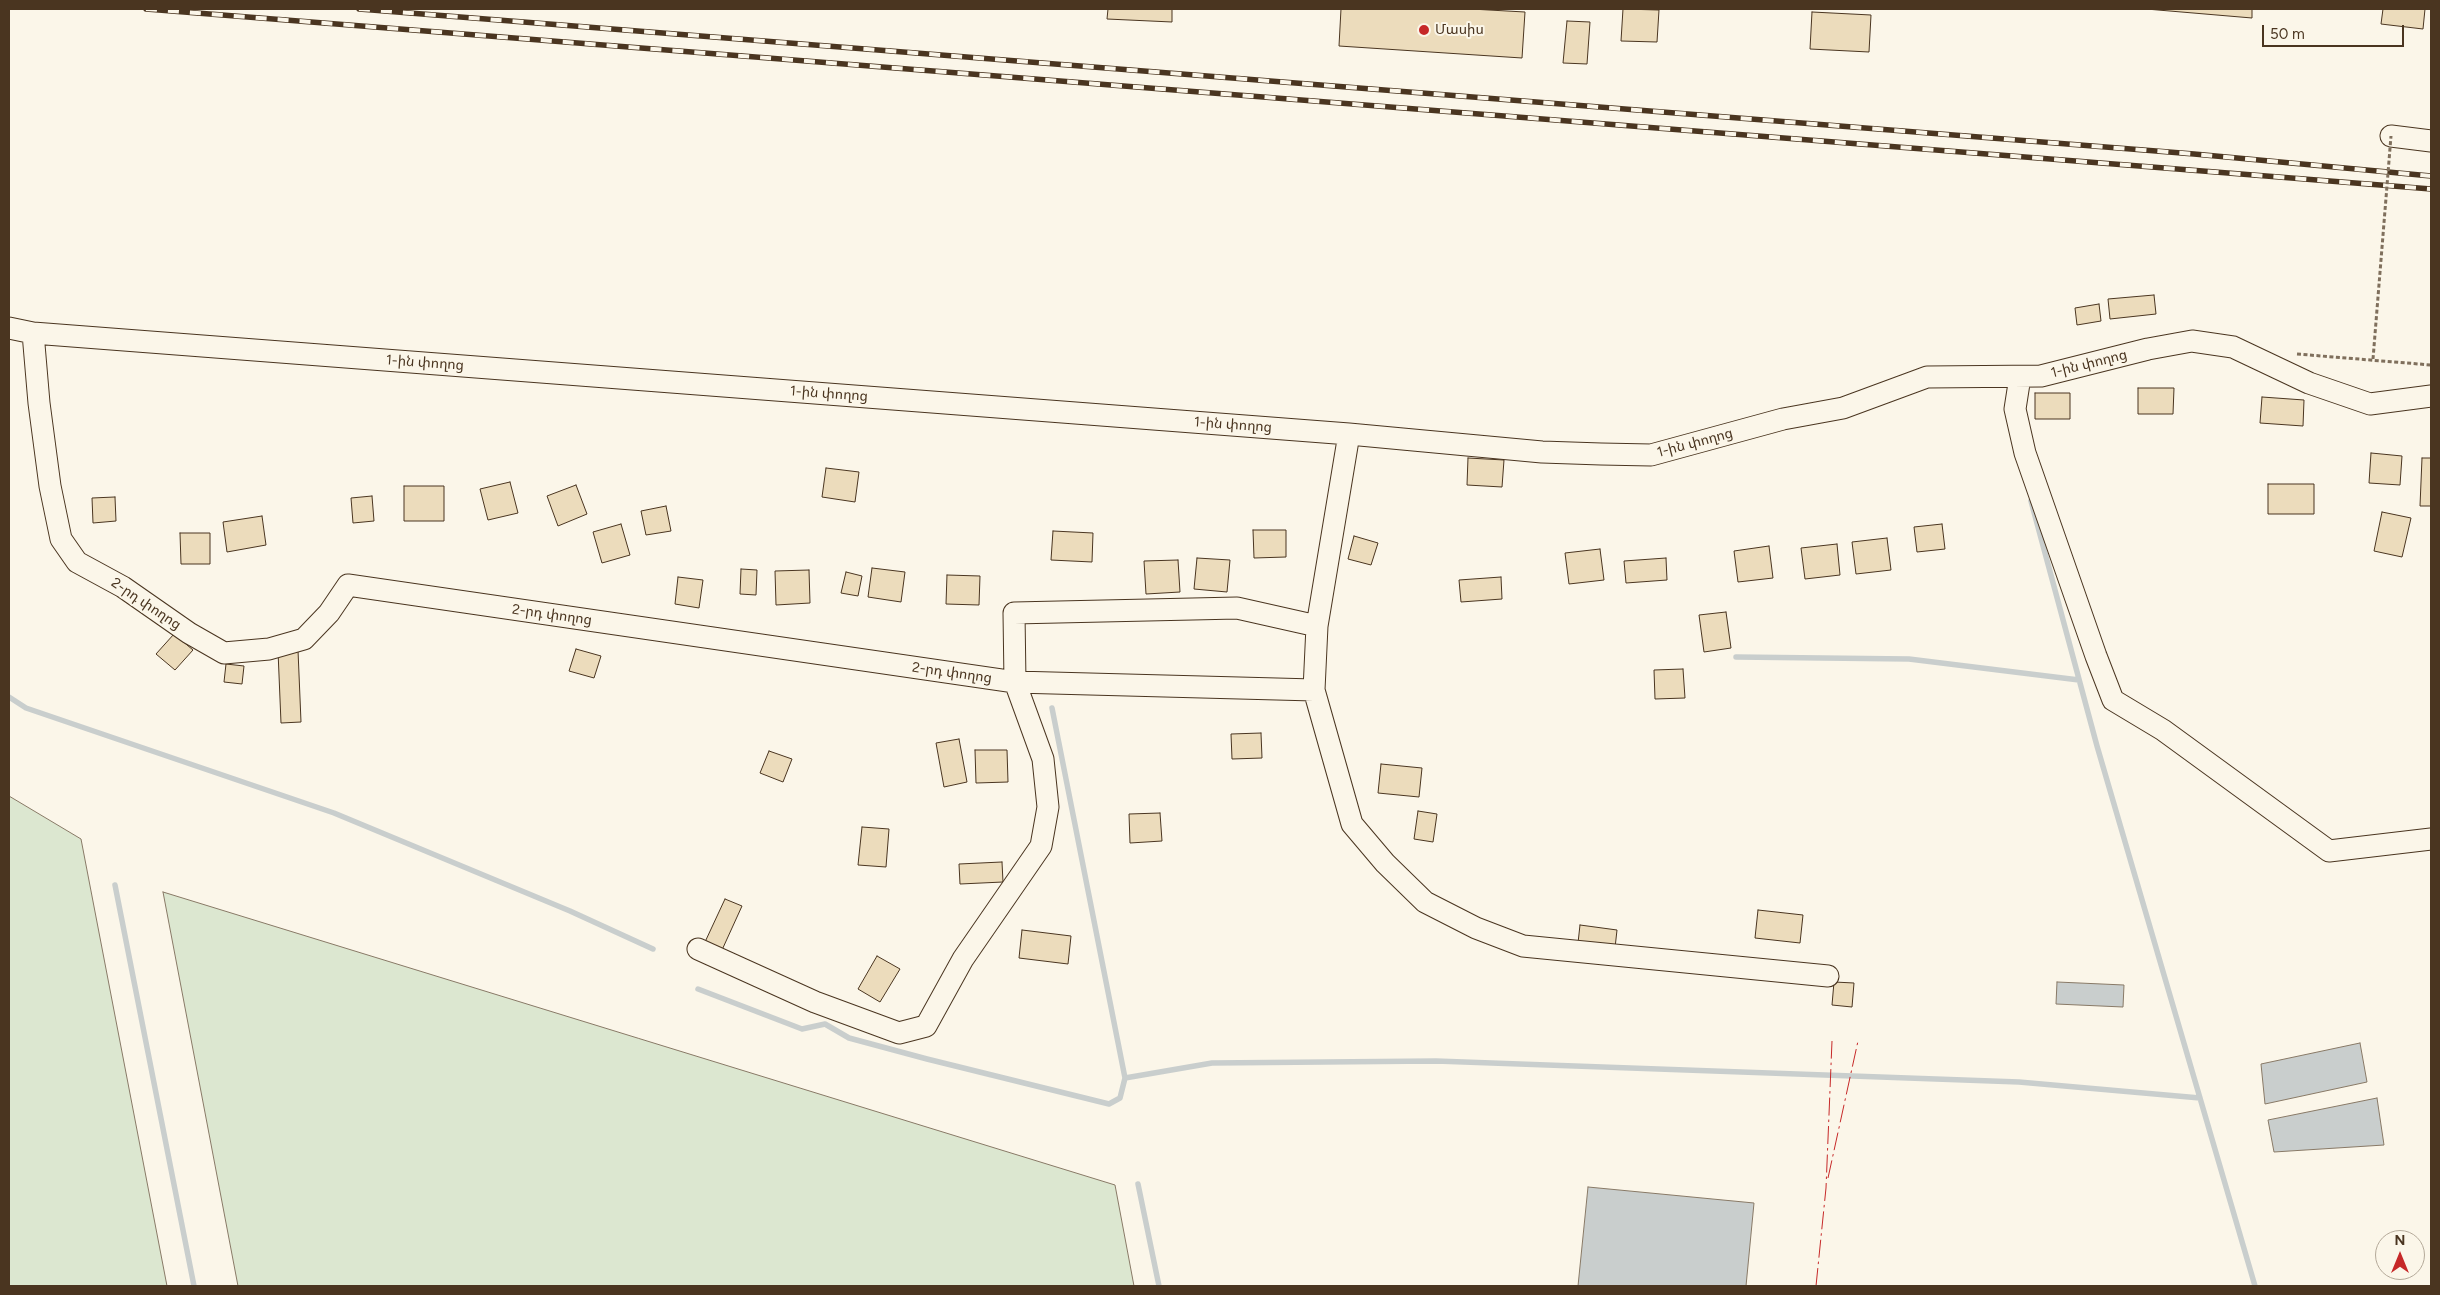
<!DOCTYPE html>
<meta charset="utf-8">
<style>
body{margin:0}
#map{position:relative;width:2440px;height:1295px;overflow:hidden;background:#fbf6e9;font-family:Figtree,sans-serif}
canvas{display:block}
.frame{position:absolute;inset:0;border:10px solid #4a3520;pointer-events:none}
.north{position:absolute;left:2375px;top:1230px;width:50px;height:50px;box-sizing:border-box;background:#fbf6e9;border:1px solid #b4a999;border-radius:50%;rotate:0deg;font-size:14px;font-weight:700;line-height:20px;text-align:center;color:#4a3520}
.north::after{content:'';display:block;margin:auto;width:18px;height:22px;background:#c62828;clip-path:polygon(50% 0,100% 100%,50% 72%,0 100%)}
.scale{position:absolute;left:2262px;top:25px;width:142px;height:22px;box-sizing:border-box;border:2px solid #4a3520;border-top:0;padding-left:6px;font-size:15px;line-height:18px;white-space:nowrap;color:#4a3520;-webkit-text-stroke:4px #fbf6e9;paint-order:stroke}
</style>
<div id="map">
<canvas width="2440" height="1295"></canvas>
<div class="frame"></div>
<div class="north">N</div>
<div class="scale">50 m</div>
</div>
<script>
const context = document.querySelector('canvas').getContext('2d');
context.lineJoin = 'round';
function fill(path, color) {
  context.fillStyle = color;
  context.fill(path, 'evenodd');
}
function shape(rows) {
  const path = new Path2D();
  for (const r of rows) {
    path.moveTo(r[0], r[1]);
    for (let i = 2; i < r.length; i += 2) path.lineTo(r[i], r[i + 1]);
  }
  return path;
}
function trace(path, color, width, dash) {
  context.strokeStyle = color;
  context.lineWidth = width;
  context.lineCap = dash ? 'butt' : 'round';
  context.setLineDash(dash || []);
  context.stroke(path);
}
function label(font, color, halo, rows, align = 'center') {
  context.font = font + ' Figtree,"Noto Sans Armenian",sans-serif';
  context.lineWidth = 4;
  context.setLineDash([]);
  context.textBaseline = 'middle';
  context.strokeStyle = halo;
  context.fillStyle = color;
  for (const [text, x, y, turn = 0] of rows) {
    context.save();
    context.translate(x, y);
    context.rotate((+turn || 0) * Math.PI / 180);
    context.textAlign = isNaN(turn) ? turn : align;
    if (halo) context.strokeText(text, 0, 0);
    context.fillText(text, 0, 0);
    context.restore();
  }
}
const green = shape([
 [9,796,81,839,167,1286,9,1286,9,796],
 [163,892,1115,1185,1134,1286,238,1286,163,892]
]);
fill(green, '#dce7d0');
trace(green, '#887966', 1);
const water = shape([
 [2057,982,2124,985,2123,1007,2056,1004,2057,982],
 [2360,1043,2367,1082,2265,1104,2261,1064,2360,1043],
 [2377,1098,2384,1145,2274,1152,2268,1120,2377,1098],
 [1588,1187,1754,1203,1746,1286,1578,1286,1588,1187]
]);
fill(water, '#c9cecd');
trace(water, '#887966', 1);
trace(shape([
 [2031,501,2097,746,2255,1286],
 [1736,657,1909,659,2079,680],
 [9,697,26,708,334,813,570,911,653,949],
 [115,885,194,1286],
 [698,989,802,1029,825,1024,849,1038,927,1059,1109,1104,1120,1098,1125,1078,1052,708],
 [1125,1078,1212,1063,1436,1061,2019,1082,2200,1098],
 [1138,1184,1159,1286]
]), '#c9cecd', 5.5);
const building = shape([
 [1108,9,1172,9,1172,22,1107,19,1108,9],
 [1341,9,1471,9,1525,12,1522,58,1339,46,1341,9],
 [1623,9,1659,10,1657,42,1621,41,1623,9],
 [2146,9,2252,9,2252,18,2146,9],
 [2383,9,2425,9,2423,29,2381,24,2383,9],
 [1812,12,1871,15,1869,52,1810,49,1812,12],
 [1567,21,1590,22,1587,64,1563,63,1567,21],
 [2154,295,2156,314,2110,319,2108,299,2154,295],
 [2099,304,2101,321,2077,325,2075,308,2099,304],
 [2138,388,2174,388,2173,414,2138,414,2138,388],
 [2035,393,2070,393,2070,419,2035,419,2035,393],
 [2262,397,2304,400,2303,426,2260,423,2262,397],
 [2371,453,2402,456,2400,485,2369,483,2371,453],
 [1468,458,1504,460,1502,487,1467,485,1468,458],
 [2422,458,2431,458,2431,506,2420,506,2422,458],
 [826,468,859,472,855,502,822,497,826,468],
 [510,482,518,513,488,520,480,489,510,482],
 [2268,484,2314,484,2314,514,2268,514,2268,484],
 [576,485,587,514,558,526,547,496,576,485],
 [404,486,444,486,444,521,404,521,404,486],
 [372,496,374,521,353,523,351,498,372,496],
 [115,497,116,521,93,523,92,498,115,497],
 [666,506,671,531,646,535,641,511,666,506],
 [2382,512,2411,518,2402,557,2374,551,2382,512],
 [262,516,266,545,227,552,223,522,262,516],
 [621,524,630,555,602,563,593,532,621,524],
 [1942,524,1945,549,1917,552,1914,527,1942,524],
 [1253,530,1286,530,1286,557,1254,558,1253,530],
 [1053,531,1093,533,1092,562,1051,560,1053,531],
 [180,533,210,533,210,564,181,564,180,533],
 [1354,536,1378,543,1371,565,1348,559,1354,536],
 [1887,538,1891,570,1856,574,1852,542,1887,538],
 [1837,544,1840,575,1805,579,1801,548,1837,544],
 [1769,546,1773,578,1738,582,1734,551,1769,546],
 [1600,549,1604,580,1569,584,1565,553,1600,549],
 [1197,558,1230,560,1227,592,1194,589,1197,558],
 [1666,558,1667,580,1626,583,1624,561,1666,558],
 [1178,560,1180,592,1146,594,1144,561,1178,560],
 [872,568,905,572,901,602,868,597,872,568],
 [741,569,757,570,756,595,740,594,741,569],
 [809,570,810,603,776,605,775,571,809,570],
 [846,572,862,576,858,596,841,593,846,572],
 [947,575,980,576,979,605,946,604,947,575],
 [678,577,703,580,699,608,675,604,678,577],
 [1501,577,1502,599,1461,602,1459,580,1501,577],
 [1726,612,1731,648,1704,652,1699,615,1726,612],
 [174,634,193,650,175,670,156,654,174,634],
 [576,649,601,656,594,678,569,671,576,649],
 [298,650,301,722,281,723,278,651,298,650],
 [226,664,244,666,242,684,224,682,226,664],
 [1683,669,1685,698,1655,699,1654,670,1683,669],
 [1261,733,1262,758,1232,759,1231,734,1261,733],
 [959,739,967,782,944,787,936,743,959,739],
 [975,750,1007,750,1008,782,976,783,975,750],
 [769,751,792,759,783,782,760,773,769,751],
 [1381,764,1422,768,1419,797,1378,793,1381,764],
 [1418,811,1437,814,1433,842,1414,839,1418,811],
 [1160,813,1162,841,1130,843,1129,814,1160,813],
 [862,827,889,829,886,867,858,865,862,827],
 [1002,862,1003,882,960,884,959,864,1002,862],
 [725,899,742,906,722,950,705,942,725,899],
 [1758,910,1803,915,1800,943,1755,938,1758,910],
 [1580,925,1617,930,1615,948,1578,943,1580,925],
 [1022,930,1071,936,1068,964,1019,958,1022,930],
 [877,956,900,969,880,1002,858,989,877,956],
 [1834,982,1854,983,1852,1007,1832,1005,1834,982]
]);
fill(building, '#ecdcbc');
trace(building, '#4a3520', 1);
const minor = shape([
 [2391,136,2431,141],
 [9,328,33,333,1349,434,1542,452,1601,454,1651,455,1783,419,1843,408,1927,377,2041,376,2148,349,2192,341,2233,347,2309,383,2370,404,2431,396],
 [33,333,39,403,50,486,61,539,77,562,123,587,189,633,224,653,269,649,304,639,329,613,348,585,1015,682,1314,690],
 [2020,377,2015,409,2025,453,2096,656,2113,700,2163,730,2329,851,2431,839],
 [1349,434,1317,626,1314,690,1352,824,1385,863,1425,902,1476,928,1523,946,1828,976],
 [698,949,815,1002,899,1033,926,1026,963,959,1041,846,1048,807,1043,759,1015,682,1014,613,1237,608,1317,626]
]);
trace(minor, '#4a3520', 23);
trace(shape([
 [2297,354,2431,365]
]), '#7f6f5c', 3, [4, 2.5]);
trace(minor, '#fbf6e9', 21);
const rail = shape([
 [146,9,2431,189],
 [359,9,2194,154,2431,176]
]);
trace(rail, '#4a3520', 5.5);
trace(rail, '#fbf6e9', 4, [11]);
trace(shape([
 [2373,359,2391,136]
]), '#7f6f5c', 3, [4, 2.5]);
trace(shape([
 [1828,1178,1858,1041],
 [1816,1286,1826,1188,1832,1041]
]), '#c62828', 1, [18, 4, 2.5, 4]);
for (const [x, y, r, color] of [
 [1424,30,6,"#c62828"]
]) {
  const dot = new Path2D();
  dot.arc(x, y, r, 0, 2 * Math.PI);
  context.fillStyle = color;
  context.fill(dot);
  trace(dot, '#fbf6e9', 2);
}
label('14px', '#4a3520', '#fbf6e9', [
 ["Մասիս",1435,30]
], 'left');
label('14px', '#4a3520', '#fbf6e9', [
 ["1-ին փողոց",425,363,4],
 ["1-ին փողոց",2089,364,-14],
 ["1-ին փողոց",829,394,4],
 ["1-ին փողոց",1233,425,4],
 ["1-ին փողոց",1695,443,-15],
 ["2-րդ փողոց",146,604,34],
 ["2-րդ փողոց",552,615,8],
 ["2-րդ փողոց",952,673,8]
]);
</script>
